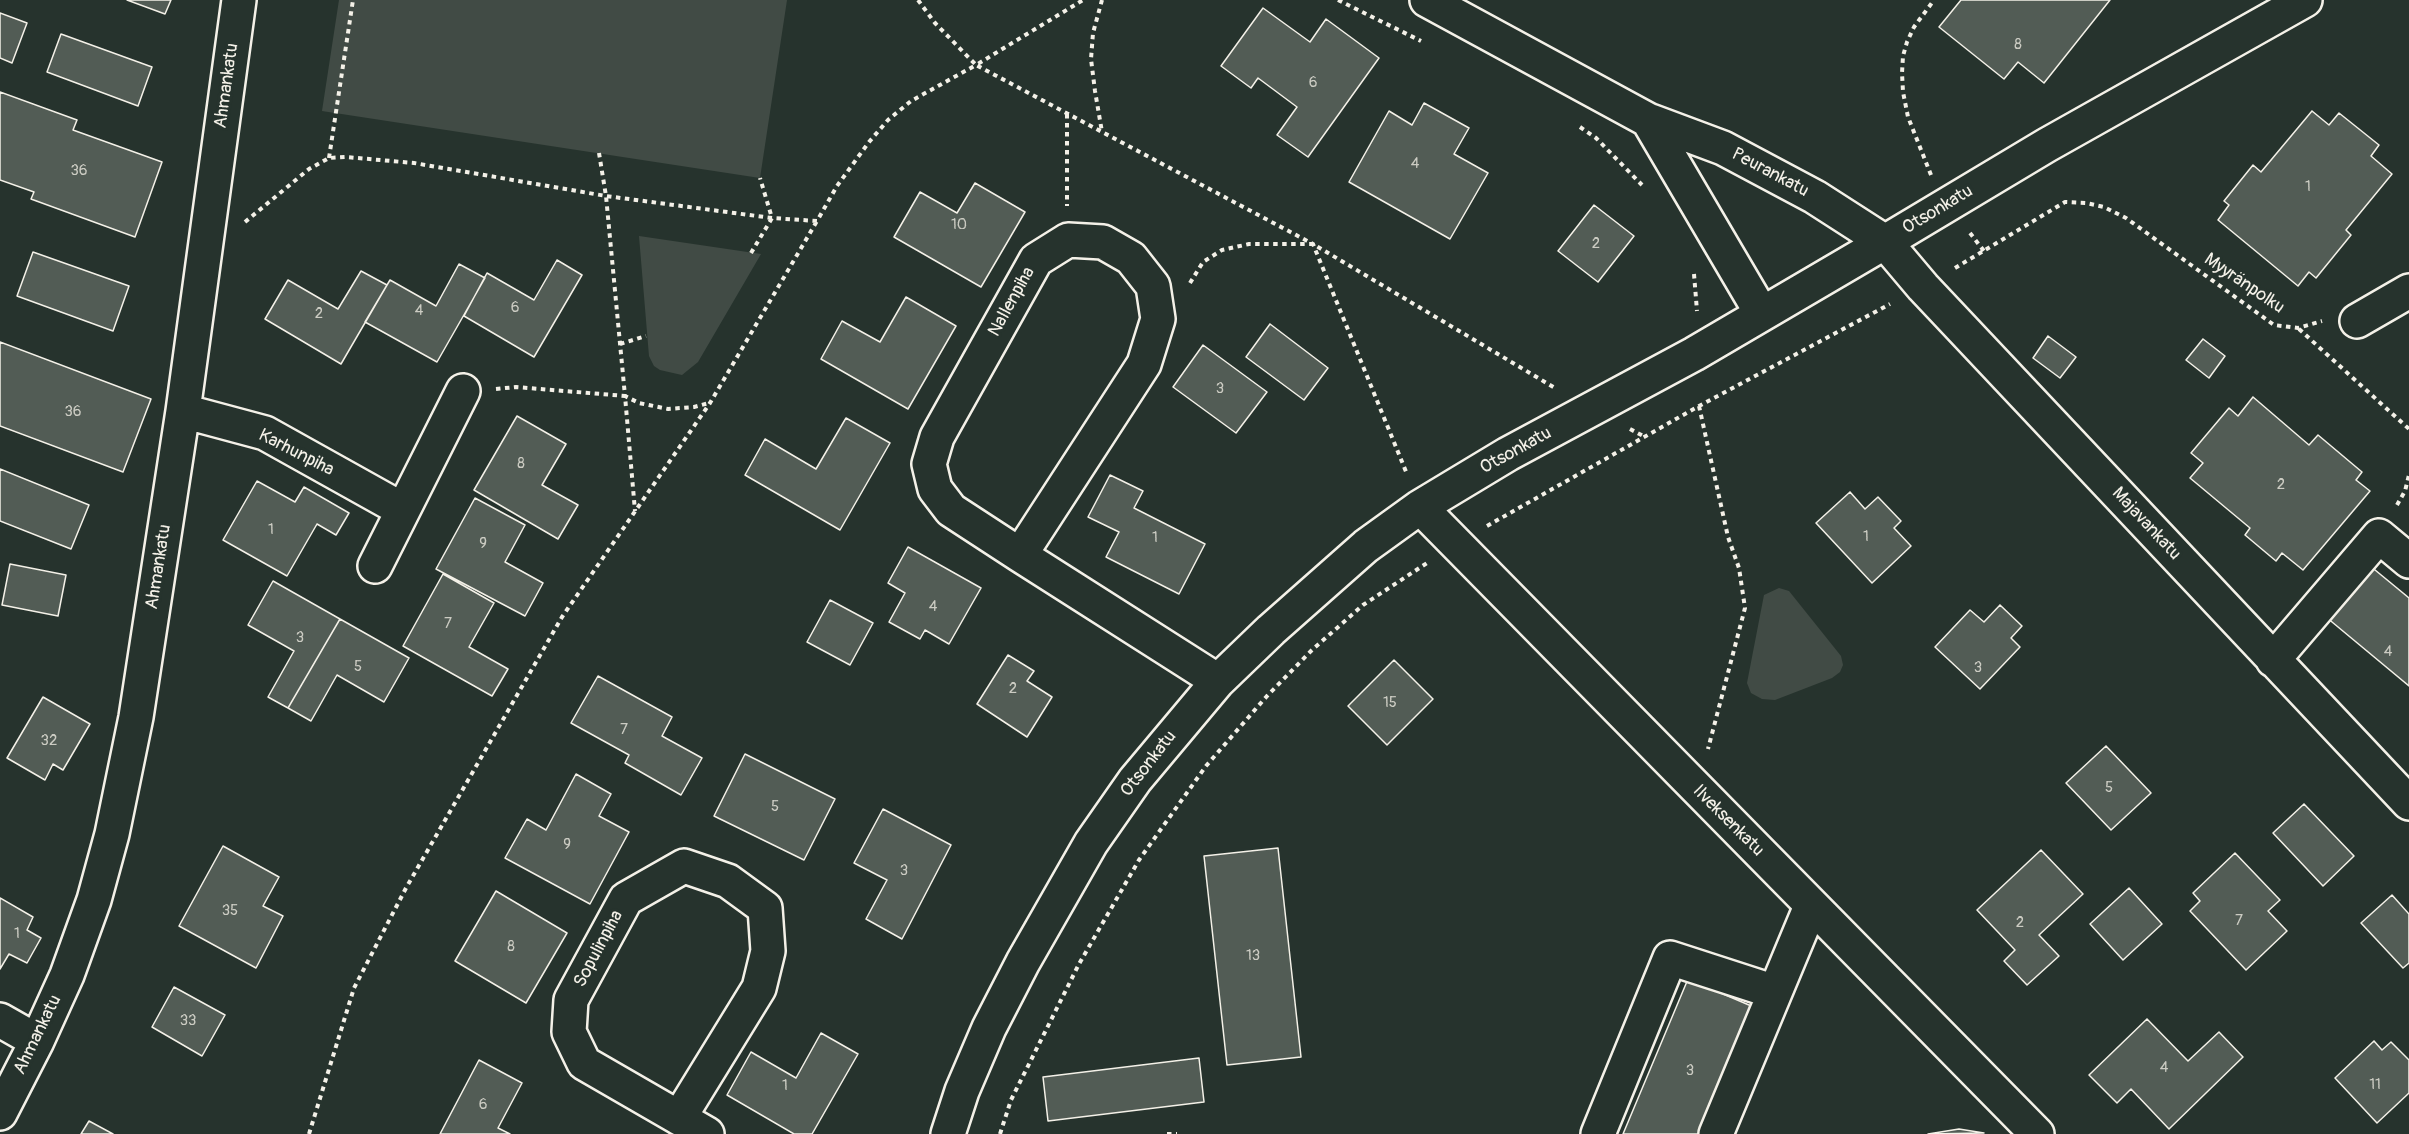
<!DOCTYPE html>
<meta charset="utf-8">
<style>
body{margin:0}
canvas{display:block;background:#26332d}
</style>
<canvas width="2409" height="1134"></canvas>
<script>
const context = document.querySelector('canvas').getContext('2d');
context.lineJoin = 'round';
function fill(path, color) {
  context.fillStyle = color;
  context.fill(path, 'evenodd');
}
function shape(rows) {
  const path = new Path2D();
  for (const r of rows) {
    path.moveTo(r[0], r[1]);
    for (let i = 2; i < r.length; i += 2) path.lineTo(r[i], r[i + 1]);
  }
  return path;
}
function trace(path, color, width, dash) {
  context.strokeStyle = color;
  context.lineWidth = width;
  context.lineCap = dash ? 'butt' : 'round';
  context.setLineDash(dash || []);
  context.stroke(path);
}
function label(font, color, halo, rows, align = 'center') {
  context.font = font + ' Pangolin,sans-serif';
  context.lineWidth = 6;
  context.setLineDash([]);
  context.textBaseline = 'middle';
  context.strokeStyle = halo;
  context.fillStyle = color;
  for (const [text, x, y, turn = 0] of rows) {
    context.save();
    context.translate(x, y);
    context.rotate((+turn || 0) * Math.PI / 180);
    context.textAlign = isNaN(turn) ? turn : align;
    if (halo) context.strokeText(text, 0, 0);
    context.fillText(text, 0, 0);
    context.restore();
  }
}
fill(shape([
 [339,0,787,0,760,178,322,111],
 [639,236,761,254,698,362,682,375,660,370,654,366,649,356],
 [1779,588,1789,591,1841,656,1843,665,1840,672,1832,678,1775,700,1762,699,1751,693,1747,683,1764,595]
]), '#414b45');
const building = shape([
 [127,0,171,0,165,14,127,0],
 [1961,0,2110,0,2044,83,2018,62,2004,79,1939,27,1961,0],
 [1263,8,1310,42,1326,19,1379,58,1308,157,1277,135,1297,107,1258,78,1251,88,1221,66,1263,8],
 [0,13,27,23,12,63,0,58,0,13],
 [61,34,152,67,138,106,47,72,61,34],
 [0,92,77,120,73,130,162,162,135,237,31,199,34,192,0,180,0,92],
 [1424,103,1469,128,1454,154,1488,173,1450,239,1349,182,1389,111,1412,125,1424,103],
 [2312,111,2329,125,2339,113,2379,145,2371,156,2392,174,2346,230,2351,235,2316,278,2309,272,2298,286,2218,220,2229,205,2224,201,2253,165,2261,172,2312,111],
 [975,183,1025,212,981,287,894,237,920,192,957,213,975,183],
 [1594,205,1634,236,1598,282,1558,251,1594,205],
 [33,252,129,286,113,331,17,296,33,252],
 [557,260,582,275,534,357,464,316,487,273,534,300,557,260],
 [459,264,485,278,437,362,365,322,390,280,436,306,459,264],
 [361,271,387,285,341,364,265,319,288,280,338,309,361,271],
 [906,297,956,326,908,409,821,359,842,321,880,342,906,297],
 [1270,324,1328,368,1304,400,1246,357,1270,324],
 [2048,336,2076,357,2060,378,2033,358,2048,336],
 [2203,339,2225,356,2209,378,2186,360,2203,339],
 [0,342,151,399,123,472,0,426,0,342],
 [1203,345,1267,392,1236,433,1173,387,1203,345],
 [2253,397,2309,445,2318,435,2362,472,2356,480,2370,491,2303,570,2282,553,2276,561,2245,535,2250,528,2190,478,2203,463,2191,453,2229,408,2238,416,2253,397],
 [517,416,566,444,542,485,578,505,558,539,474,490,517,416],
 [846,418,890,443,840,530,745,475,765,439,816,469,846,418],
 [0,469,89,505,71,549,0,521,0,469],
 [1110,475,1143,491,1134,508,1205,544,1179,594,1106,557,1119,532,1088,517,1110,475],
 [257,481,295,502,304,487,349,513,336,535,317,524,287,576,223,540,257,481],
 [1850,492,1865,509,1878,497,1901,521,1894,528,1911,546,1872,583,1816,523,1850,492],
 [475,498,525,525,505,562,543,583,525,616,436,569,475,498],
 [908,547,981,588,949,644,925,630,920,639,889,622,905,593,888,583,908,547],
 [10,564,66,575,58,616,2,605,10,564],
 [2369,565,2409,598,2409,686,2326,617,2369,565],
 [443,574,494,603,469,647,508,669,492,696,403,646,443,574],
 [273,581,340,619,288,708,268,697,294,651,248,625,273,581],
 [830,600,873,623,850,665,807,642,830,600],
 [2000,605,2022,626,2011,638,2020,647,1980,689,1935,647,1970,610,1984,622,2000,605],
 [340,619,409,658,384,702,337,675,311,721,288,708,340,619],
 [1008,655,1034,671,1027,681,1052,697,1027,737,977,704,1008,655],
 [1394,660,1433,699,1387,745,1348,706,1394,660],
 [598,676,672,717,662,736,702,758,681,795,625,763,629,755,571,723,598,676],
 [43,697,90,724,63,770,53,764,45,780,7,758,43,697],
 [2106,746,2151,793,2111,830,2066,783,2106,746],
 [745,754,835,799,804,860,714,816,745,754],
 [576,774,611,794,599,816,629,832,590,904,505,858,527,819,546,830,576,774],
 [2304,804,2354,856,2323,886,2273,833,2304,804],
 [883,809,951,845,902,939,866,919,887,880,854,863,883,809],
 [223,846,279,877,263,906,283,916,256,968,179,926,223,846],
 [1278,848,1301,1057,1227,1065,1204,856,1278,848],
 [2041,850,2083,894,2039,935,2059,956,2027,985,2004,961,2015,950,1977,910,2041,850],
 [2235,853,2280,900,2268,911,2287,931,2246,970,2190,911,2200,901,2193,893,2235,853],
 [2129,888,2162,924,2123,960,2090,924,2129,888],
 [496,891,567,933,526,1003,455,961,496,891],
 [2392,895,2409,914,2409,963,2403,968,2361,923,2392,895],
 [0,898,33,917,27,930,41,938,27,963,9,954,0,969,0,898],
 [1688,979,1756,1008,1703,1134,1623,1134,1688,979],
 [174,987,225,1015,202,1056,152,1027,174,987],
 [2147,1019,2188,1061,2219,1032,2243,1057,2169,1129,2131,1089,2117,1103,2089,1075,2147,1019],
 [821,1033,858,1054,812,1134,794,1134,727,1095,751,1052,796,1078,821,1033],
 [2374,1041,2382,1050,2391,1042,2409,1060,2409,1093,2377,1123,2335,1078,2374,1041],
 [1199,1058,1204,1102,1048,1121,1043,1077,1199,1058],
 [479,1060,522,1083,498,1128,510,1134,440,1134,479,1060],
 [89,1121,113,1134,81,1134,89,1121],
 [1959,1129,1984,1133,1928,1134,1959,1129]
]);
fill(building, '#525c55');
trace(building, '#f4f1e8', 1.5);
const minor = shape([
 [1427,0,1648,120,1723,148,1815,197,1885,242,1923,287,2409,803],
 [1648,120,1762,314],
 [2357,321,2409,291],
 [183,411,265,433,403,510],
 [1420,507,2037,1134],
 [1020,555,1144,364,1158,319,1153,286,1131,258,1103,242,1068,240,1036,260,937,437,929,464,935,489,951,510,1020,555,1218,681],
 [375,566,463,391],
 [2273,660,2379,536,2409,561],
 [0,1020,37,1041],
 [0,1113,37,1041,67,975,94,900,112,834,136,717,183,411,239,0],
 [679,1118,759,988,768,951,765,908,728,881,684,866,626,899,571,1000,569,1032,584,1063,707,1134],
 [948,1134,962,1091,989,1028,1023,962,1091,843,1135,780,1218,681,1271,630,1366,546,1420,507,1508,454,1694,354,1885,242,2047,145,2305,0],
 [1598,1134,1670,958,1775,992],
 [1716,1134,1811,906]
]);
trace(minor, '#f4f1e8', 38);
trace(shape([
 [918,0,935,23,976,65,1083,0],
 [1102,0,1093,33,1091,59,1095,91,1102,132],
 [1338,0,1421,41],
 [1067,114,1067,206],
 [1580,127,1596,138,1642,185],
 [599,153,606,196,625,396,639,403,668,409,694,407,709,403],
 [329,158,353,0],
 [1931,175,1908,117,1903,92,1902,73,1903,56,1907,42,1914,27,1934,0],
 [245,222,309,169,329,158,346,157,414,163,606,196,772,218,817,221,837,186,869,142,888,120,911,101,976,65,1313,244,1407,474],
 [1970,233,1984,251],
 [751,253,772,218,760,178],
 [1955,268,2065,202,2086,203,2104,207,2126,218,2274,325,2298,328,2322,321],
 [1694,274,1697,311],
 [1190,283,1203,262,1222,250,1249,244,1313,244,1555,388],
 [2299,329,2409,429],
 [620,344,646,336],
 [496,389,516,387,625,396,635,511],
 [1699,406,1728,537,1739,568,1745,608,1708,749],
 [1630,429,1645,437],
 [2397,505,2405,491,2409,475],
 [1487,526,1699,406,1890,304],
 [309,1134,354,988,406,888,562,617,710,403,817,221],
 [1000,1134,1011,1100,1079,964,1139,860,1206,766,1267,696,1312,650,1363,605,1427,563],
 [1167,1134,1177,1134]
]), '#f4f1e8', 4, [4.5, 4.5]);
trace(minor, '#26332d', 33);
label('15px', '#ccccc3', null, [
 ["8",2018,45],
 ["6",1313,83],
 ["4",1415,164],
 ["36",79,171],
 ["1",2308,187],
 ["10",959,225],
 ["2",1596,244],
 ["6",515,308],
 ["4",419,311],
 ["2",319,314],
 ["3",1220,389],
 ["36",73,412],
 ["8",521,464],
 ["2",2281,485],
 ["1",271,530],
 ["1",1866,537],
 ["1",1155,538],
 ["9",483,544],
 ["4",933,607],
 ["7",448,624],
 ["3",300,638],
 ["4",2388,652],
 ["5",358,667],
 ["3",1978,668],
 ["2",1013,689],
 ["15",1390,703],
 ["7",624,730],
 ["32",49,741],
 ["5",2109,788],
 ["5",775,807],
 ["9",567,845],
 ["3",904,871],
 ["35",230,911],
 ["7",2239,921],
 ["2",2020,923],
 ["1",17,934],
 ["8",511,947],
 ["13",1253,956],
 ["33",188,1021],
 ["4",2164,1068],
 ["3",1690,1071],
 ["11",2375,1085],
 ["1",785,1086],
 ["6",483,1105]
]);
label('18px', '#f4f1e8', '#26332d', [
 ["Ahmankatu",227,86,-82],
 ["Peurankatu",1770,173,28],
 ["Otsonkatu",1938,210,-31],
 ["Myyränpolku",2244,284,34],
 ["Nallenpiha",1012,302,-61],
 ["Otsonkatu",1516,451,-29],
 ["Karhunpiha",296,453,27],
 ["Majavankatu",2146,524,47],
 ["Ahmankatu",159,567,-81],
 ["Otsonkatu",1149,764,-52],
 ["Ilveksenkatu",1728,821,45],
 ["Sopulinpiha",599,949,-62],
 ["Ahmankatu",38,1035,-64]
]);
</script>
